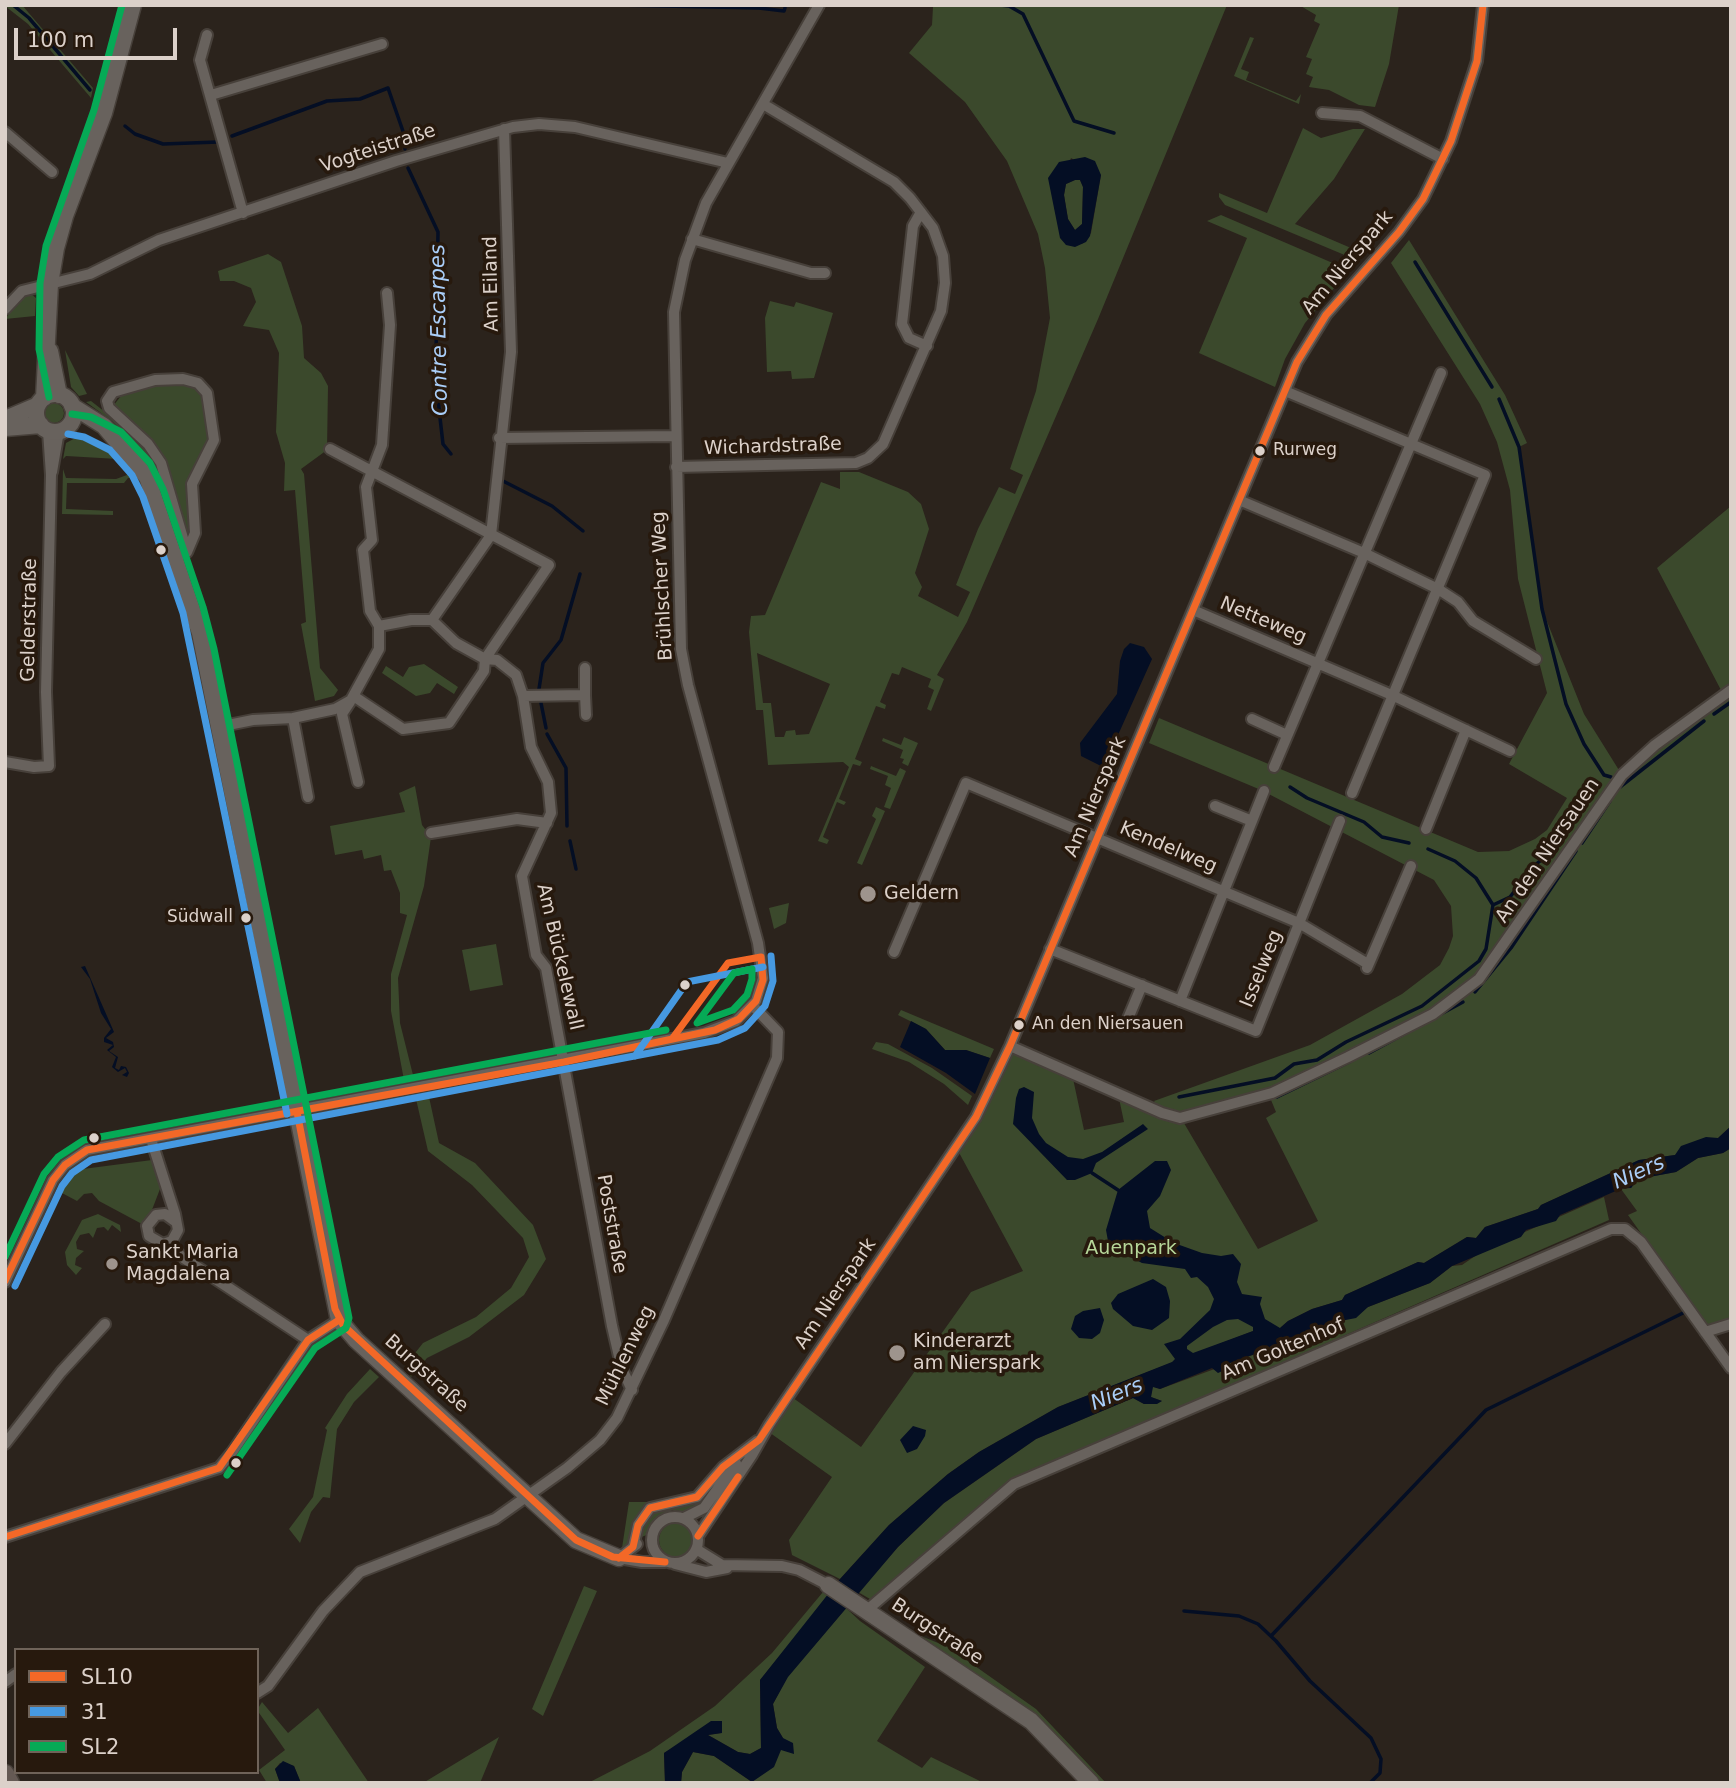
<!DOCTYPE html>
<meta charset="utf-8">
<style>
body{margin:0}
#map{position:relative;width:1736px;height:1788px;overflow:hidden;background:#2b231c;font-family:"DejaVu Sans",sans-serif}
canvas{display:block}
.frame{position:absolute;inset:0;border:7px solid #dcd1ca;pointer-events:none}
.legend{position:absolute;left:14px;top:1648px;width:245px;height:126px;box-sizing:border-box;background:#27190d;border:2px solid #6f6359;margin:0;padding:9px 12px;list-style:none;font-size:21px;color:#dcd1ca}
.legend li{display:flex;align-items:center;gap:14px;height:35px}
.legend b{width:35px;border:2px solid #6f6359}
.scale{position:absolute;left:14px;top:28px;width:163px;height:32px;box-sizing:border-box;border:4px solid #dcd1ca;border-top:0;padding-left:9px;font-size:21px;line-height:24px;white-space:nowrap;color:#dcd1ca;-webkit-text-stroke:5px #27190d;paint-order:stroke}
</style>
<div id="map">
<canvas width="1736" height="1788"></canvas>
<div class="frame"></div>
<ul class="legend">
<li><b style="height:9px;background:#f36827"></b>SL10</li>
<li><b style="height:9px;background:#4699e1"></b>31</li>
<li><b style="height:9px;background:#06aa56"></b>SL2</li>
</ul>
<div class="scale">100 m</div>
</div>
<script>
const context = document.querySelector('canvas').getContext('2d');
context.lineJoin = 'round';
function fill(path, color) {
  context.fillStyle = color;
  context.fill(path, 'evenodd');
}
function shape(rows) {
  const path = new Path2D();
  for (const r of rows) {
    if (r.length === 3) {
      path.moveTo(r[0] + r[2], r[1]);
      path.arc(r[0], r[1], r[2], 0, 2 * Math.PI);
      continue;
    }
    path.moveTo(r[0], r[1]);
    for (let i = 2; i < r.length; i += 2) path.lineTo(r[i], r[i + 1]);
  }
  return path;
}
function trace(path, color, width, dash) {
  context.strokeStyle = color;
  context.lineWidth = width;
  context.lineCap = dash ? 'butt' : 'round';
  context.setLineDash(dash || []);
  context.stroke(path);
}
function label(font, color, halo, rows, align = 'center') {
  context.font = font + ' "DejaVu Sans",sans-serif';
  context.lineWidth = 7;
  context.setLineDash([]);
  context.textBaseline = 'middle';
  context.strokeStyle = halo;
  context.fillStyle = color;
  for (const [text, x, y, turn = 0] of rows) {
    context.save();
    context.translate(x, y);
    context.rotate((+turn || 0) * Math.PI / 180);
    context.textAlign = isNaN(turn) ? turn : align;
    if (halo) context.strokeText(text, 0, 0);
    context.fillText(text, 0, 0);
    context.restore();
  }
}
fill(shape([
 [22,5,93,88,91,98,28,24,5,6],
 [899,5,1227,5,1098,319,967,622,937,675,944,679,931,711,927,709,934,690,928,687,931,679,902,667,899,675,892,673,880,702,886,705,885,709,876,706,855,759,862,762,860,766,853,764,839,799,846,802,844,805,837,802,823,837,829,840,827,844,818,841,849,767,843,762,768,765,763,710,756,710,749,632,751,616,765,615,821,482,840,489,840,472,859,472,908,492,921,504,929,529,915,573,922,587,918,596,958,617,970,592,956,585,978,529,999,487,1015,494,1023,475,1010,469,1036,391,1050,318,1045,268,1038,234,1007,161,965,102,909,53,932,25,933,7],
 [1071,158,1101,175,1091,233,1082,244,1059,225,1054,206],
 [757,653,830,684,809,734,796,735,795,730,786,731,784,737,775,737,771,703,763,703],
 [1299,5,1399,5,1389,64,1375,107,1359,105,1329,90,1309,87,1313,77,1306,74,1312,59,1306,57,1320,24,1314,21,1316,15],
 [1250,37,1254,38,1241,69,1249,72,1246,80,1296,101,1301,94,1299,104,1234,76],
 [1303,128,1321,138,1353,129,1365,129,1334,179,1295,224,1365,254,1359,261,1225,205,1219,197,1219,193,1267,213],
 [1075,180,1080,180,1083,187,1082,224,1075,230,1068,219,1064,195,1066,184],
 [1221,215,1349,270,1305,323,1285,359,1275,387,1199,353,1247,238,1207,221],
 [1409,240,1505,395,1527,443,1519,447,1542,609,1584,714,1622,775,1722,692,1657,568,1731,506,1731,1126,1718,1138,1675,1155,1639,1160,1541,1205,1538,1209,1485,1227,1476,1238,1467,1237,1424,1263,1418,1262,1345,1295,1342,1300,1312,1309,1288,1321,1280,1328,1253,1331,1058,1407,979,1452,948,1474,889,1525,840,1579,792,1555,789,1540,832,1477,766,1430,789,1395,861,1447,971,1292,1023,1271,956,1147,1010,1046,1072,1074,1084,1130,1124,1122,1117,1089,1157,1106,1154,1101,1310,1045,1402,994,1440,965,1449,948,1453,936,1451,906,1434,880,1261,790,1149,743,1159,718,1478,852,1509,851,1535,839,1547,830,1567,798,1509,764,1547,693,1518,579,1510,490,1497,442,1480,404,1391,263],
 [1441,1009,1361,1057,1271,1100,1276,1112,1266,1118,1318,1221,1258,1249,1181,1118,1272,1093],
 [268,254,281,262,302,326,304,358,321,373,328,386,327,450,301,469,304,474,320,668,338,690,334,696,315,701,301,624,306,622,295,490,284,491,285,463,276,432,279,353,269,330,243,326,256,302,251,288,234,281,220,281,218,271],
 [30,293,36,298,35,316,5,319,23,296],
 [770,301,794,307,796,302,833,313,814,378,792,379,791,371,767,372,765,318],
 [65,350,87,394,79,396,71,387],
 [190,383,202,392,210,441,197,465,190,536,186,537,173,485,113,406,125,391,148,384],
 [91,401,137,437,154,456,180,544,177,546,161,486,151,465,112,421,86,402],
 [54,413,10],
 [81,435,95,440,118,459,66,456,63,459,66,443],
 [125,466,135,478,128,478,124,483,67,483,66,509,113,511,113,515,62,514,63,469,66,478,116,479,127,475],
 [424,664,458,687,454,694,437,683,430,693,416,696,382,673,386,666,403,677,409,667],
 [904,737,918,743,908,766,902,763,904,759,900,758,903,750,882,741,883,738,901,745],
 [871,766,896,776,900,768,906,771,890,809,884,807,891,788,885,785,888,776,870,769],
 [415,786,422,825,431,837,424,886,398,978,400,1023,414,1079,404,1080,391,1011,391,974,407,915,400,913,400,893,391,870,384,871,381,855,364,859,362,850,335,855,330,826,405,812,399,793],
 [876,807,885,811,862,865,857,863,876,819,872,816],
 [789,903,786,923,774,929,769,908],
 [496,944,503,985,470,991,462,950],
 [901,1010,994,1049,990,1058,966,1050,945,1050,926,1029,898,1015],
 [876,1042,888,1044,932,1068,972,1096,968,1105,944,1084,909,1062,872,1049],
 [429,1097,439,1143,475,1163,533,1225,546,1259,524,1295,469,1337,427,1358,411,1377,404,1367,423,1343,476,1317,511,1288,529,1257,523,1238,472,1185,428,1151,416,1099],
 [1731,1148,1731,1320,1707,1326,1628,1215,1637,1211,1621,1189,1631,1188,1638,1179,1676,1172,1698,1158,1723,1153],
 [152,1160,160,1181,160,1189,150,1215,142,1224,99,1201,92,1193,84,1194,77,1201,62,1193,68,1179,83,1169],
 [1604,1197,1609,1220,1011,1481,870,1599,858,1592,898,1547,944,1503,1036,1439,1133,1398,1144,1404,1162,1401,1151,1397,1152,1386,1160,1389,1321,1330,1330,1323,1339,1322,1368,1307,1430,1283,1452,1266,1462,1265,1484,1250],
 [98,1214,120,1225,121,1232,112,1225,108,1231,104,1227,97,1228,93,1238,89,1233,80,1235,76,1242,77,1249,84,1251,76,1258,75,1265,82,1268,76,1275,67,1265,65,1252,82,1220],
 [370,1369,379,1377,354,1402,337,1429,330,1498,323,1497,311,1512,300,1543,289,1529,313,1497,327,1430,325,1428,347,1394],
 [718,1477,705,1504,689,1512,672,1510,659,1517,649,1534,639,1538,651,1513,663,1507,693,1505,702,1499],
 [629,1502,655,1502,640,1511,630,1542,622,1548],
 [676,1540,17],
 [584,1586,597,1591,543,1716,532,1709],
 [823,1592,829,1596,760,1680,761,1748,750,1754,738,1752,708,1735,721,1733,722,1721,664,1753,665,1783,588,1783,650,1751,715,1706,772,1653],
 [846,1608,860,1621,925,1667,877,1741,922,1768,931,1757,984,1783,681,1783,682,1772,693,1752,714,1756,752,1782,783,1738,777,1728,773,1704,787,1677],
 [921,1636,948,1647,1036,1709,1106,1783,1100,1783,1035,1716],
 [262,1702,288,1733,318,1708,369,1783,301,1783,294,1766,280,1763,275,1769,280,1783,267,1783,259,1770,285,1750,257,1710],
 [499,1737,480,1783,423,1783]
]), '#3b492c');
fill(shape([
 [1085,157,1095,161,1101,175,1090,236,1086,242,1075,247,1066,245,1060,238,1048,178,1059,162],
 [1075,180,1080,180,1083,187,1082,224,1075,230,1068,219,1064,195,1066,184],
 [1130,643,1144,647,1152,659,1118,735,1111,763,1105,768,1081,756,1080,743,1117,694,1120,661,1124,649],
 [85,966,114,1032,106,1038,113,1042,114,1047,109,1051,118,1057,115,1068,119,1070,121,1066,126,1067,129,1073,127,1077,122,1075,127,1072,125,1068,118,1072,112,1067,116,1057,107,1050,113,1045,104,1042,104,1038,111,1029,101,1013,90,979,81,967],
 [911,1021,926,1029,945,1050,966,1050,990,1058,975,1094,946,1073,900,1047],
 [1024,1087,1034,1092,1032,1118,1039,1134,1046,1143,1068,1157,1083,1159,1102,1152,1143,1124,1148,1129,1096,1163,1092,1173,1075,1180,1067,1180,1013,1124,1016,1098,1019,1089],
 [1731,1126,1731,1148,1723,1153,1698,1158,1676,1172,1638,1179,1631,1188,1625,1187,1560,1215,1556,1221,1526,1230,1521,1237,1452,1266,1430,1283,1368,1307,1356,1318,1330,1323,1321,1330,1230,1363,1227,1369,1218,1373,1212,1368,1160,1389,1153,1387,1151,1397,1162,1401,1157,1404,1144,1404,1133,1398,1036,1439,944,1503,898,1547,788,1677,773,1704,777,1728,783,1738,793,1743,794,1754,781,1750,774,1767,752,1782,714,1756,693,1752,682,1772,681,1783,665,1783,664,1753,711,1721,722,1721,722,1733,708,1735,738,1752,750,1754,761,1748,760,1680,840,1579,889,1525,948,1474,979,1452,1058,1407,1172,1362,1175,1359,1164,1344,1180,1339,1210,1310,1214,1299,1208,1287,1197,1277,1191,1278,1185,1269,1142,1263,1121,1252,1108,1241,1106,1230,1118,1190,1155,1161,1167,1161,1171,1170,1160,1196,1147,1211,1150,1228,1174,1243,1202,1253,1221,1256,1233,1254,1241,1264,1237,1282,1242,1294,1262,1297,1260,1304,1265,1319,1280,1328,1288,1321,1312,1309,1342,1300,1345,1295,1418,1262,1424,1263,1467,1237,1476,1238,1485,1227,1538,1209,1541,1205,1639,1160,1675,1155,1681,1146,1706,1137,1718,1138],
 [1238,1319,1253,1327,1253,1331,1193,1353,1187,1349,1187,1346,1213,1327,1227,1320],
 [1153,1279,1166,1287,1170,1301,1169,1318,1152,1330,1133,1326,1113,1309,1111,1303,1118,1294],
 [1100,1308,1104,1320,1100,1333,1092,1339,1079,1338,1071,1329,1075,1316,1083,1311],
 [913,1426,926,1430,925,1436,917,1449,907,1453,900,1440],
 [283,1761,294,1766,301,1783,280,1783,275,1769]
]), '#040e24');
trace(shape([
 [13,5,29,18,90,90],
 [616,5,759,8,784,11,785,8],
 [1000,5,1009,6,1023,14,1074,121,1114,133],
 [125,126,135,134,163,144,218,142],
 [232,136,327,101,360,99,388,88,405,137,405,149],
 [408,168,438,232,436,356,439,409,443,444,451,454],
 [1415,262,1492,387],
 [1499,399,1519,447,1542,609,1566,704,1584,744,1604,775,1611,777],
 [503,481,552,506,583,531],
 [539,689,543,663,561,640,580,574],
 [541,703,546,728],
 [1714,714,1731,702],
 [547,734,566,768,567,826],
 [1290,787,1307,798,1364,822,1382,837,1409,843],
 [1620,787,1704,721],
 [570,841,576,869],
 [1582,843,1610,801],
 [1493,905,1510,897,1535,865,1555,849,1593,789],
 [1475,992,1511,948,1576,851],
 [1369,1053,1463,1002],
 [1179,1097,1275,1078,1294,1064,1317,1060,1346,1042,1422,1006,1479,961,1486,949,1493,905,1476,878,1455,861,1428,849],
 [1277,1097,1351,1061],
 [1092,1173,1118,1190],
 [1184,1611,1239,1616,1258,1624,1276,1641,1310,1681,1371,1738,1381,1759,1380,1773,1370,1783],
 [1271,1636,1486,1410,1685,1312]
]), '#040e24', 3.5);
const street = shape([
 [207,35,200,60,243,213],
 [211,95,382,44],
 [1322,113,1360,116,1443,159],
 [5,132,52,172],
 [921,212,913,226,902,324,909,338,927,346],
 [692,239,811,273,825,273],
 [5,309,22,291,90,274,159,240,396,161,513,127,539,124,575,127,728,163],
 [1285,391,1485,475,1352,793],
 [499,438,675,436],
 [330,449,549,565,485,659,484,671,449,723,403,729,355,697],
 [676,467,856,463,868,458,883,444,941,311,945,283,943,256,933,228,910,198,894,182,763,104],
 [52,472,59,431],
 [1239,500,1364,553,1438,589,1458,602,1473,621,1536,659],
 [173,559,187,552,195,533,192,484,214,440,207,393,198,383,183,379,155,380,113,392,107,401,109,408,148,444,161,463,187,552],
 [1193,610,1394,696,1510,751],
 [432,620,491,535,511,352,504,129],
 [379,626,370,611,363,550,372,540,366,487,382,445,390,325,387,293],
 [585,668,585,695],
 [523,696,585,695,586,715],
 [350,702,342,714,358,782],
 [293,718,308,797],
 [1252,719,1287,735],
 [218,727,253,720,293,718,335,709,351,700,379,649,379,626,411,620,432,620,456,643,485,659,497,660,516,675,523,696,531,747,548,782,551,813,522,876,536,955,546,968,612,1326,622,1369,632,1390],
 [5,762,34,767,49,766,46,692,51,475,48,431],
 [1274,767,1441,373],
 [1215,806,1252,821],
 [1426,829,1466,730],
 [431,833,517,819,547,823],
 [1050,949,1256,1031,1340,821],
 [894,952,966,783,1299,923,1368,964],
 [1367,968,1411,866],
 [1180,1001,1264,791],
 [1127,1021,1142,985],
 [1010,1046,1162,1113,1180,1118,1272,1093,1348,1057,1433,1014,1479,979,1622,775,1655,745,1731,690],
 [151,1139,175,1214,178,1230,172,1241,163,1244,149,1236,147,1226,156,1215,165,1214,176,1222],
 [168,1243,182,1257,308,1340],
 [5,1282,53,1180,65,1165,87,1150,704,1033,736,1021,756,1001,763,978,758,943,688,685,681,649,674,312,685,260,706,203,819,5],
 [1705,1332,1731,1324],
 [5,1444,61,1372,105,1324],
 [675,1540,23],
 [684,1518,704,1508,736,1463],
 [698,1536,752,1455,769,1425,976,1117,1010,1046,1297,362,1326,315,1399,232,1423,199,1451,141,1477,61,1483,5],
 [5,1537,219,1468,233,1451,308,1340,339,1320],
 [637,1544,619,1558,642,1562,665,1562],
 [633,1547,638,1525,650,1508,697,1497,723,1467,757,1441],
 [696,1549,722,1565,782,1566,799,1570,828,1585],
 [675,1564,706,1572,727,1568],
 [866,1611,1014,1484,1611,1229,1625,1229,1641,1242,1731,1368],
 [5,1682,16,1674],
 [257,1693,268,1686,323,1611,360,1572,495,1519,567,1468,600,1440,617,1418,664,1320,777,1058,778,1032,753,1006]
]);
const secondary = shape([
 [50,351,59,395],
 [55,413,19],
 [44,398,50,284,56,248,65,216,104,113,133,5],
 [72,406,104,426,147,477,200,633,339,1320,356,1340,576,1540,619,1558],
 [5,419,38,405],
 [5,428,41,425],
 [828,1585,1031,1721,1091,1783]
]);
const primary = shape([
 [5,1774,10,1783]
]);
trace(street, '#47403a', 14);
trace(secondary, '#47403a', 19);
trace(primary, '#47403a', 21);
trace(street, '#68625d', 10);
trace(secondary, '#68625d', 16);
trace(primary, '#655a54', 18);
trace(shape([
 [297,1112,335,1309,343,1325,576,1540,613,1557,665,1562],
 [5,1281,53,1180,65,1165,87,1150,564,1062,715,1030,739,1019,756,1001,763,980,761,957,728,963,672,1039],
 [698,1536,738,1477],
 [5,1537,219,1468,308,1340,339,1320],
 [619,1558,633,1547,638,1525,650,1508,697,1497,723,1467,759,1440,976,1117,1010,1046,1297,362,1326,315,1399,232,1423,199,1451,141,1477,61,1483,5]
]), '#f36827', 7);
trace(shape([
 [68,434,84,437,110,450,132,475,143,497,183,613,287,1114],
 [635,1056,687,982,763,967],
 [15,1286,62,1186,72,1173,91,1160,718,1040,745,1028,765,1006,773,981,771,956]
]), '#4699e1', 7);
trace(shape([
 [49,397,39,349,40,283,46,246,94,110,122,5],
 [72,414,91,417,121,432,150,463,163,489,203,607,214,649,349,1318,346,1328,315,1348,227,1475],
 [752,969,752,979,747,995,733,1010,697,1023,734,973,752,969],
 [5,1257,44,1174,58,1157,84,1140,666,1030]
]), '#06aa56', 7);
for (const [x, y, r, color] of [
 [1260,451,6,"#dcd1ca"],
 [161,550,6,"#dcd1ca"],
 [868,894,9,"#9e948d"],
 [246,918,6,"#dcd1ca"],
 [685,985,6,"#dcd1ca"],
 [1019,1025,6,"#dcd1ca"],
 [94,1138,6,"#dcd1ca"],
 [112,1264,7,"#9e948d"],
 [897,1353,9,"#9e948d"],
 [236,1463,6,"#dcd1ca"]
]) {
  const dot = new Path2D();
  dot.arc(x, y, r, 0, 2 * Math.PI);
  context.fillStyle = color;
  context.fill(dot);
  trace(dot, '#27190d', 2.5);
}
label('17px', '#dcd1ca', '#27190d', [
 ["Rurweg",1273,451],
 ["Südwall",233,918,"right"],
 ["An den Niersauen",1032,1025]
], 'left');
label('19px', '#dcd1ca', '#27190d', [
 ["Vogteistraße",378,149,-18],
 ["Am Nierspark",1348,263,-50],
 ["Am Eiland",492,284,-91],
 ["Wichardstraße",773,447,-2],
 ["Brühlscher Weg",663,586,-93],
 ["Gelderstraße",30,620,-89],
 ["Netteweg",1263,621,23],
 ["Am Nierspark",1096,797,-67],
 ["Kendelweg",1168,848,23],
 ["An den Niersauen",1548,851,-56],
 ["Am Bückelewall",559,957,77],
 ["Isselweg",1262,969,-68],
 ["Poststraße",611,1224,80],
 ["Am Nierspark",836,1294,-56],
 ["Am Goltenhof",1283,1350,-23],
 ["Mühlenweg",626,1356,-64],
 ["Burgstraße",426,1374,42],
 ["Burgstraße",937,1632,33]
]);
label('19px', '#dcd1ca', '#27190d', [
 ["Geldern",884,894],
 ["Sankt Maria",126,1253],
 ["Magdalena",126,1275],
 ["Kinderarzt",913,1342],
 ["am Nierspark",913,1364]
], 'left');
label('19px', '#b6d699', '#27190d', [
 ["Auenpark",1131,1249]
]);
label('italic 21px', '#aacef8', '#27190d', [
 ["Contre Escarpes",440,330,-91],
 ["Niers",1639,1173,-24],
 ["Niers",1117,1395,-22]
]);
</script>
